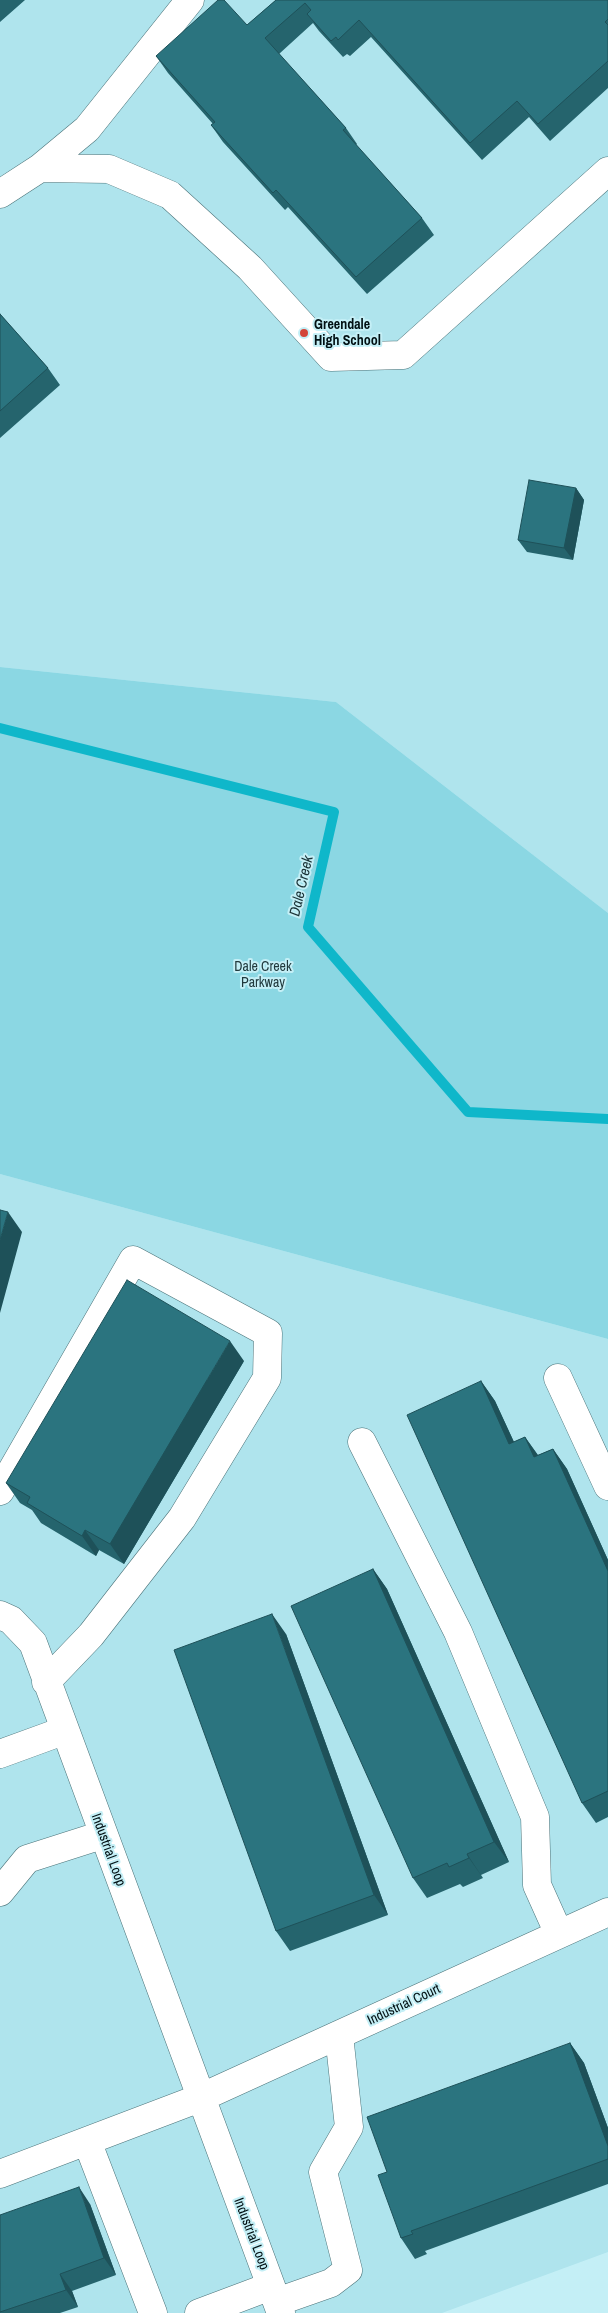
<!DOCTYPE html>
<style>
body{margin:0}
canvas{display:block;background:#c4eff6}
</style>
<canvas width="608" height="2313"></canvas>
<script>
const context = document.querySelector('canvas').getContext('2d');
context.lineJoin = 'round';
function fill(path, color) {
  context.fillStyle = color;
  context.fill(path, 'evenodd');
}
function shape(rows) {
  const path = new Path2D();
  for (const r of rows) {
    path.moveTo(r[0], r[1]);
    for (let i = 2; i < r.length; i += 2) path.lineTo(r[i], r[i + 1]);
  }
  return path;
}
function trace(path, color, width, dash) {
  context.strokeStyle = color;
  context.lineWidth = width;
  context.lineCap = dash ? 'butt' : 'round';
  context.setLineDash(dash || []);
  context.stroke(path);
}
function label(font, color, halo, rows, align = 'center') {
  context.font = font + ' "Archivo Narrow",sans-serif';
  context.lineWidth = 4;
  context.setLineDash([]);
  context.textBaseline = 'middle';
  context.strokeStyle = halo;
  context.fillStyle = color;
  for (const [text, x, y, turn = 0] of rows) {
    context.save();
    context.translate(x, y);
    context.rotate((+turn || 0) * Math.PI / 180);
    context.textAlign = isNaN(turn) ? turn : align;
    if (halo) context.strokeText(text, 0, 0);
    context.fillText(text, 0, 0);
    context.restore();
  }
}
fill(shape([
 [0,0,608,0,608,913,336,702,0,667],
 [0,1174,608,1339,608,2252,442,2313,0,2313]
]), '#afe4ed');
fill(shape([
 [0,667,336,702,608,913,608,1339,0,1174]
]), '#8bd7e3');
trace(shape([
 [0,728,334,812,308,927,468,1112,608,1119]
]), '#0fb7ca', 10);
const minor = shape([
 [40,168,109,169,170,195,250,268,331,357,403,355,608,171],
 [0,194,40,168,87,129,190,0],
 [558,1378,608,1486],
 [362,1442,458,1632,535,1817,537,1885,559,1934],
 [0,1491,133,1260,268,1333,267,1378,182,1518,91,1635,46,1682],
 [0,1615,11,1620,33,1643,281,2313],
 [0,1754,63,1731],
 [0,1892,27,1859,102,1835],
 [87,2141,153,2313],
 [0,2174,200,2098,608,1912],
 [277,2302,331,2283,348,2270,323,2172,349,2127,339,2035],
 [199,2313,271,2286]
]);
trace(minor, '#4b7379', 29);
trace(minor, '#fff', 28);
fill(shape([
 [0,0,25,0,0,22],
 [276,0,608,0,608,88,550,141,529,117,482,160,371,37,350,56,347,54,343,57,319,31,313,23,279,54,346,128,357,144,356,145,422,218,434,235,367,294,288,207,285,210,223,142,211,125,213,124,168,73,156,56,247,25],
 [0,314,48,368,60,385,0,438],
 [576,488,584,500,573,560,527,552,518,540],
 [244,1361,124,1564,99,1550,96,1556,41,1523,32,1510,20,1503,6,1483],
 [481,1381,495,1401,514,1442,525,1437,538,1455,553,1449,567,1469,608,1560,608,1817,596,1823,582,1803],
 [373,1569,387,1589,509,1862,481,1875,483,1878,463,1887,460,1884,427,1898,413,1878],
 [286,1634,388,1915,290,1951,276,1931],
 [570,2043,584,2063,608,2128,608,2184,425,2251,427,2254,415,2259,401,2238,387,2172],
 [90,2204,116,2275,72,2291,78,2307,60,2313,0,2313,0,2215]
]), '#25646d');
fill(shape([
 [576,488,584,500,573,560,564,548],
 [8,1212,22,1232,0,1313,0,1240],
 [230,1341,244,1361,124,1564,110,1544],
 [481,1381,495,1401,524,1464,509,1444],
 [525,1437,539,1457,534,1457],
 [553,1449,567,1469,608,1560,608,1571],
 [85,1530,99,1550,96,1556,82,1536],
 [373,1569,387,1589,509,1862,494,1842],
 [272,1614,286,1634,388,1915,374,1895],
 [467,1854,483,1878,469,1858],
 [570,2043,584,2063,608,2128,608,2146],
 [79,2187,90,2204,116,2275,104,2258],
 [60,2274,72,2291,78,2307,66,2290]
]), '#1e5159');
const building = shape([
 [218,0,224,0,247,25,276,0,608,0,608,19,605,22,608,25,608,61,538,124,517,101,470,143,359,20,338,40,336,37,331,41,307,14,311,10,305,3,265,38,346,128,343,130,422,218,356,277,276,190,273,193,211,125,215,122,156,56,218,0],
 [0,314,48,368,0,411,0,314],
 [529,480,576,488,564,548,518,540,529,480],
 [0,1210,8,1212,0,1240,0,1210],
 [127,1280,230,1341,110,1544,85,1530,82,1536,27,1503,30,1497,6,1483,127,1280],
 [481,1381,509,1444,525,1437,534,1457,553,1449,608,1571,608,1791,582,1803,407,1415,481,1381],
 [373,1569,494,1842,467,1854,469,1858,449,1867,447,1863,413,1878,291,1606,373,1569],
 [272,1614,374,1895,276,1931,174,1650,272,1614],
 [570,2043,608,2146,608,2159,411,2231,413,2234,401,2238,378,2175,387,2172,367,2117,570,2043],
 [79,2187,104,2258,60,2274,66,2290,0,2312,0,2215,79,2187]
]);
fill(building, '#2b747f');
trace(building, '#1e5159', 1);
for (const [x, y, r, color] of [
 [304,333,5,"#d34539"]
]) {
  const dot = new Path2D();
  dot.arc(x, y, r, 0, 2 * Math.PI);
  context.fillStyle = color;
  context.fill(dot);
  trace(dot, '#c4eff6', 2);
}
label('bold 14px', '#021013', '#c4eff6', [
 ["Greendale",314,325],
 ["High School",314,341]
], 'left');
label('14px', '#21393d', '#c4eff6', [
 ["Dale Creek",263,967],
 ["Parkway",263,983]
]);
label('14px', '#021013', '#c4eff6', [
 ["Industrial Loop",108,1850,70],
 ["Industrial Court",404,2005,-25],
 ["Industrial Loop",251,2234,69]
]);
label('italic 15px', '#1b3337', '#c4eff6', [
 ["Dale Creek",302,886,-77]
]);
</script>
